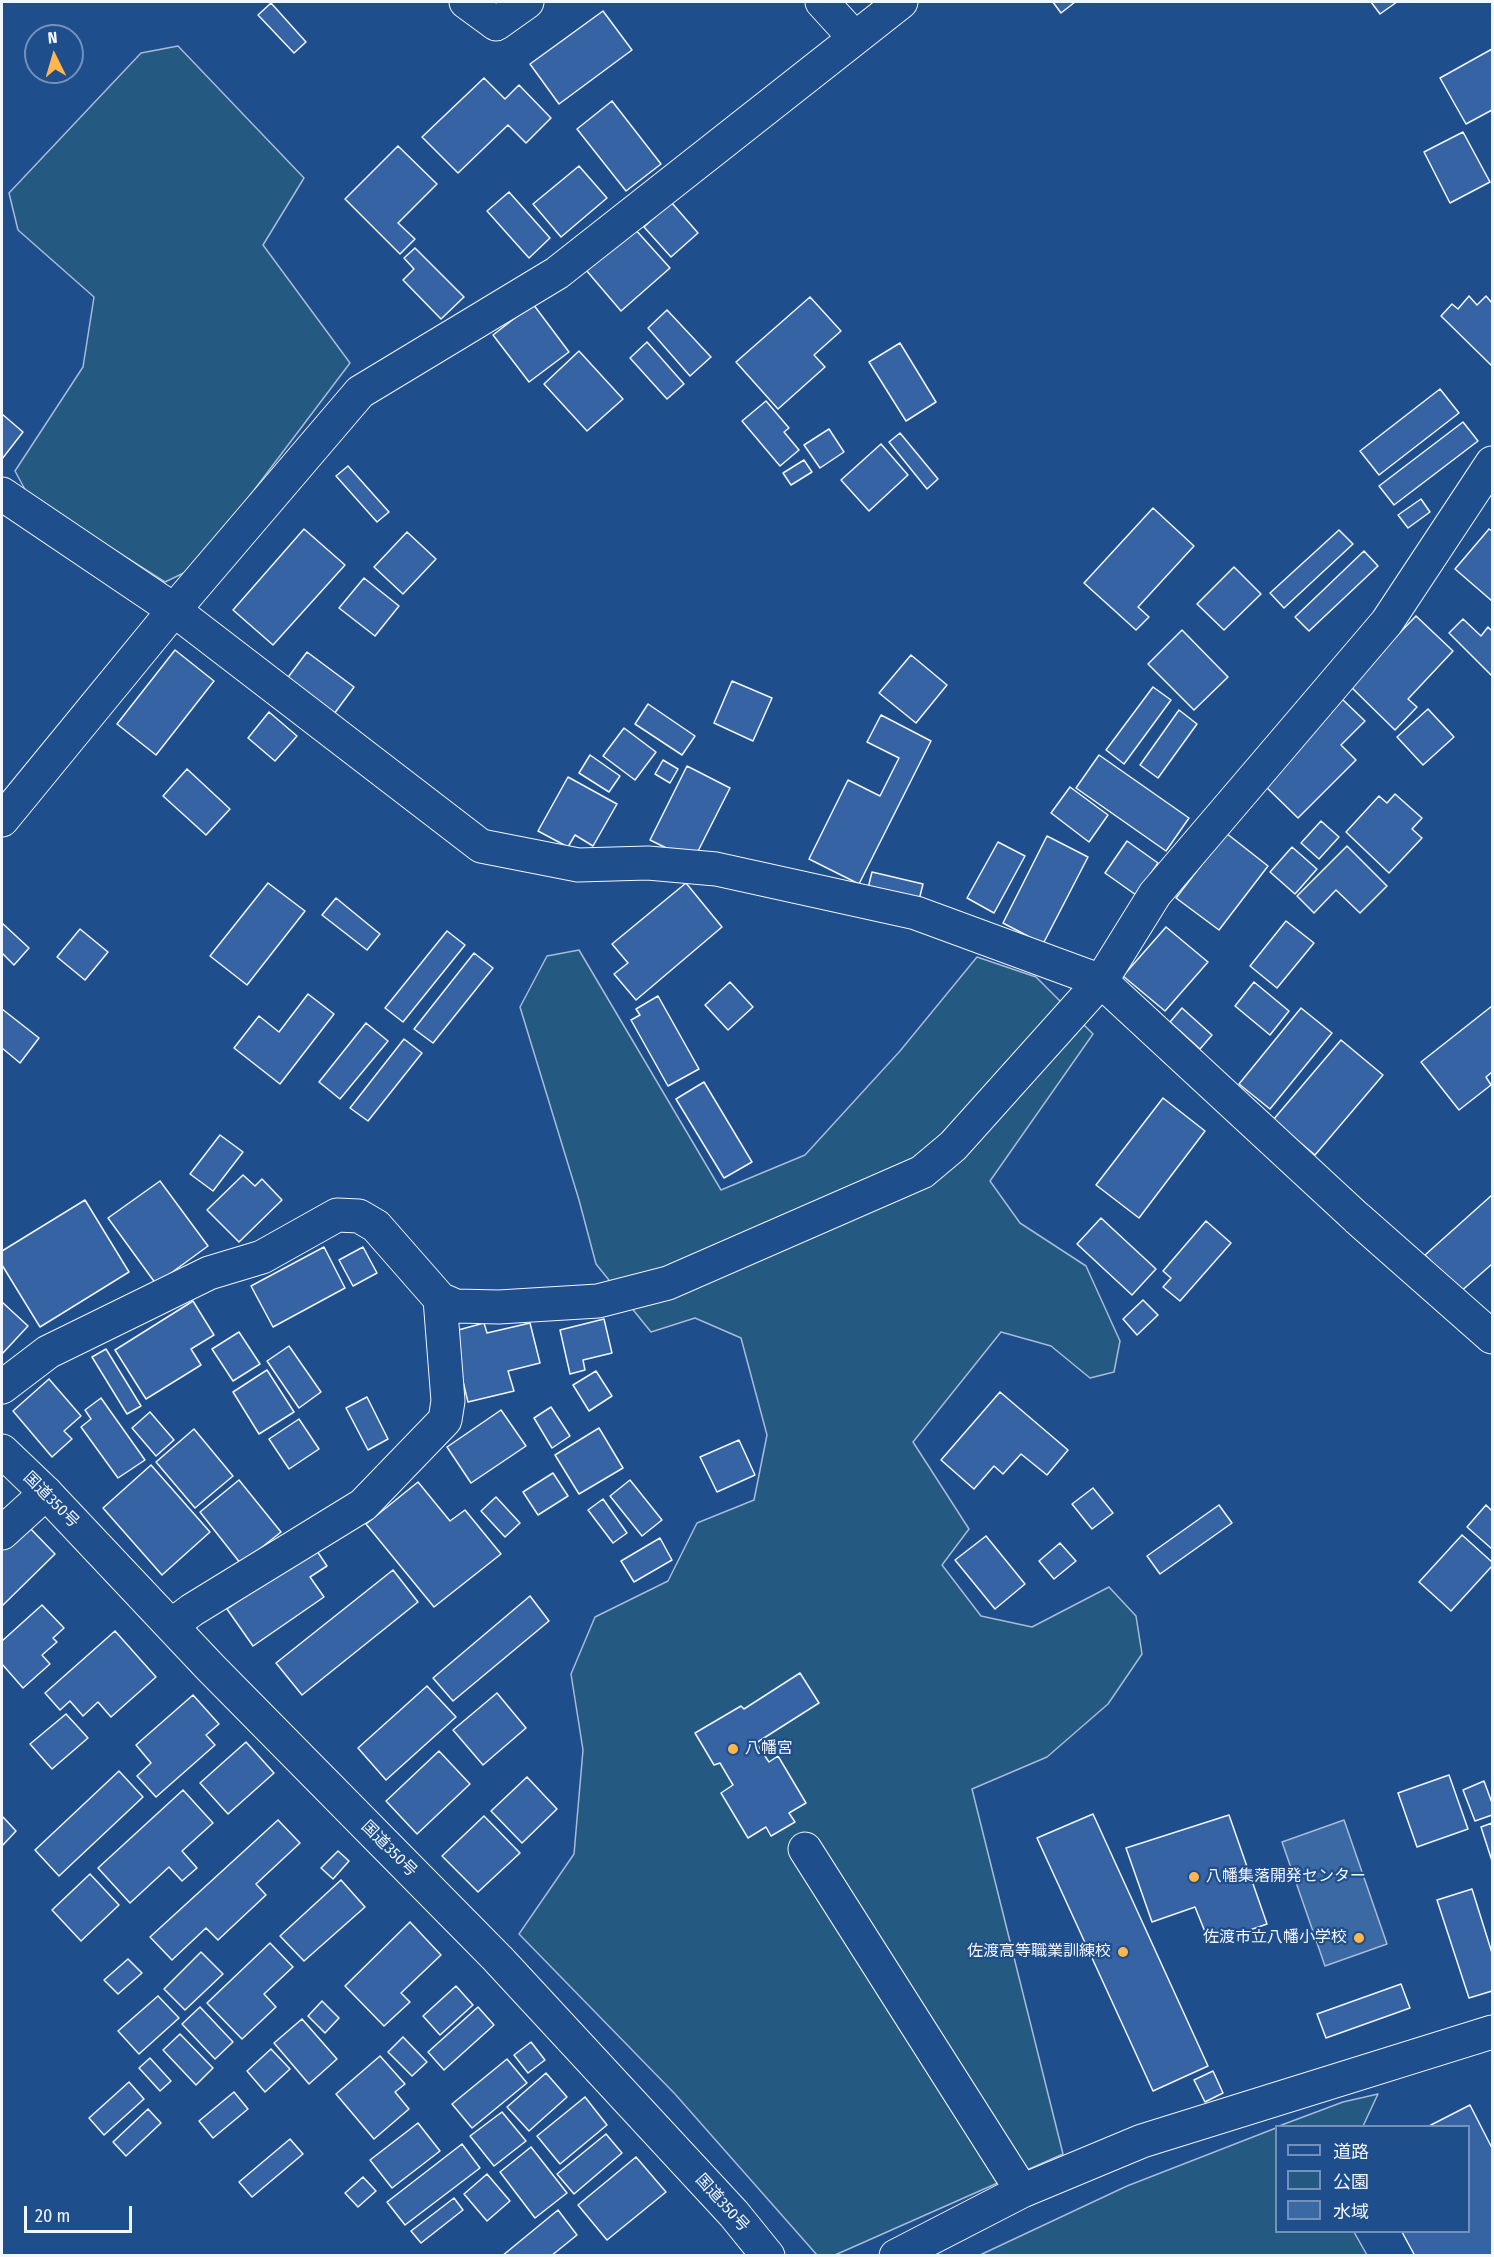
<!DOCTYPE html>
<meta charset="utf-8">
<style>
body{margin:0}
#map{position:relative;width:1494px;height:2257px;overflow:hidden;background:#1f4e8c;font-family:"Fira Sans Condensed","Noto Sans JP",sans-serif}
canvas{display:block}
.frame{position:absolute;inset:0;border:3px solid #f2f6ff;pointer-events:none}
.legend{position:absolute;left:1275px;top:2125px;width:195px;height:108px;box-sizing:border-box;background:#1f4e8c;border:2px solid #7391ba;margin:0;padding:8px 10px;list-style:none;font-size:18px;color:#f2f6ff}
.legend li{display:flex;align-items:center;gap:12px;height:30px}
.legend b{width:30px;border:2px solid #7391ba}
.north{position:absolute;left:24px;top:24px;width:60px;height:60px;box-sizing:border-box;background:#1f4e8c;border:2px solid #7391ba;border-radius:50%;rotate:355deg;font-size:16px;font-weight:700;line-height:24px;text-align:center;color:#f2f6ff}
.north::after{content:'';display:block;margin:auto;width:21px;height:27px;background:#ffb74d;clip-path:polygon(50% 0,100% 100%,50% 72%,0 100%)}
.scale{position:absolute;left:24px;top:2206px;width:108px;height:27px;box-sizing:border-box;border:3px solid #f2f6ff;border-top:0;padding-left:8px;font-size:18px;line-height:21px;white-space:nowrap;color:#f2f6ff;-webkit-text-stroke:4px #1f4e8c;paint-order:stroke}
</style>
<div id="map">
<canvas width="1494" height="2257"></canvas>
<div class="frame"></div>
<ul class="legend">
<li><b style="height:8px;background:#1f4e8c"></b>道路</li>
<li><b style="height:16px;background:#245a82"></b>公園</li>
<li><b style="height:16px;background:#3b69a3"></b>水域</li>
</ul>
<div class="north">N</div>
<div class="scale">20 m</div>
</div>
<script>
const context = document.querySelector('canvas').getContext('2d');
context.lineJoin = 'round';
function fill(path, color) {
  context.fillStyle = color;
  context.fill(path, 'evenodd');
}
function shape(rows) {
  const path = new Path2D();
  for (const r of rows) {
    path.moveTo(r[0], r[1]);
    for (let i = 2; i < r.length; i += 2) path.lineTo(r[i], r[i + 1]);
  }
  return path;
}
function trace(path, color, width, dash) {
  context.strokeStyle = color;
  context.lineWidth = width;
  context.lineCap = dash ? 'butt' : 'round';
  context.setLineDash(dash || []);
  context.stroke(path);
}
function label(font, color, halo, rows, align = 'center') {
  context.font = font + ' "Fira Sans Condensed","Noto Sans JP",sans-serif';
  context.lineWidth = 4.5;
  context.setLineDash([]);
  context.textBaseline = 'middle';
  context.strokeStyle = halo;
  context.fillStyle = color;
  for (const [text, x, y, turn = 0] of rows) {
    context.save();
    context.translate(x, y);
    context.rotate((+turn || 0) * Math.PI / 180);
    context.textAlign = isNaN(turn) ? turn : align;
    if (halo) context.strokeText(text, 0, 0);
    context.fillText(text, 0, 0);
    context.restore();
  }
}
const green = shape([
 [178,46,304,178,263,245,350,363,196,567,165,582,28,495,15,471,83,367,94,297,18,230,9,193,141,53,178,46],
 [579,950,721,1190,805,1155,900,1051,977,957,1036,977,1093,1034,990,1181,1020,1223,1086,1266,1120,1341,1114,1372,1090,1378,1051,1346,1001,1332,913,1442,969,1529,942,1565,981,1616,1032,1627,1109,1587,1136,1616,1142,1654,1108,1704,1047,1757,972,1789,1063,2154,835,2255,817,2255,675,2094,519,1934,574,1854,583,1750,571,1674,595,1617,668,1581,697,1523,754,1500,767,1435,741,1338,695,1318,651,1332,596,1264,579,1200,520,1007,547,956,579,950],
 [1378,2094,1363,2126,1279,2126,1343,2102,1378,2094],
 [1276,2128,1276,2232,1354,2232,1367,2255,980,2255,1127,2186,1276,2128]
]);
fill(green, '#245a82');
trace(green, '#a8bbd7', 1.5);
const water = shape([
 [1344,1820,1387,1944,1325,1966,1282,1842,1344,1820]
]);
fill(water, '#3b69a3');
trace(water, '#a8bbd7', 1.5);
const building = shape([
 [1053,2,1075,2,1061,13,1053,2],
 [1371,2,1397,2,1380,14,1371,2],
 [271,3,306,42,294,53,258,15,271,3],
 [603,11,632,50,559,104,530,64,603,11],
 [1492,49,1492,110,1466,124,1440,78,1492,49],
 [484,78,505,99,519,85,551,118,526,143,508,125,458,173,422,137,484,78],
 [612,101,661,164,626,191,577,129,612,101],
 [1463,132,1490,182,1450,203,1424,152,1463,132],
 [398,146,437,184,398,223,415,239,400,254,345,199,398,146],
 [579,166,607,198,561,237,533,204,579,166],
 [509,192,550,238,529,258,487,211,509,192],
 [671,202,698,233,671,257,644,227,671,202],
 [634,228,670,268,621,311,586,270,634,228],
 [415,248,464,297,441,319,403,280,414,269,404,258,415,248],
 [1469,296,1477,305,1486,296,1492,303,1492,366,1441,316,1452,304,1458,309,1469,296],
 [810,297,841,331,814,355,825,367,778,409,736,362,810,297],
 [533,304,569,352,529,382,493,335,533,304],
 [667,310,711,357,690,376,648,328,667,310],
 [647,342,684,384,667,399,630,358,647,342],
 [900,343,936,402,906,421,869,362,900,343],
 [579,351,623,399,587,431,544,384,579,351],
 [1440,389,1459,413,1379,475,1360,451,1440,389],
 [766,401,789,428,784,432,799,450,780,466,742,421,766,401],
 [2,414,23,432,2,459,2,414],
 [1463,422,1478,441,1394,505,1379,486,1463,422],
 [829,429,844,452,820,468,804,445,829,429],
 [900,433,938,479,927,489,889,442,900,433],
 [881,444,908,475,869,511,841,480,881,444],
 [804,460,812,472,791,485,783,473,804,460],
 [348,466,389,512,377,522,336,476,348,466],
 [1421,499,1430,512,1408,528,1398,515,1421,499],
 [1153,508,1194,546,1138,607,1149,617,1136,630,1084,583,1153,508],
 [304,529,345,565,273,645,233,610,304,529],
 [1489,529,1492,531,1492,601,1455,569,1489,529],
 [1339,530,1353,544,1284,608,1270,593,1339,530],
 [407,532,436,559,403,594,374,567,407,532],
 [1364,551,1378,566,1309,631,1295,617,1364,551],
 [1234,567,1261,594,1224,630,1197,604,1234,567],
 [364,578,399,606,375,636,339,608,364,578],
 [1416,616,1453,651,1408,699,1417,707,1395,730,1349,685,1416,616],
 [1463,619,1481,636,1488,627,1492,631,1492,676,1449,633,1463,619],
 [1182,630,1228,677,1194,710,1148,664,1182,630],
 [175,650,214,681,156,755,117,724,175,650],
 [307,652,354,687,331,718,283,684,307,652],
 [911,655,947,685,916,723,879,693,911,655],
 [732,681,772,698,753,741,714,723,732,681],
 [1153,687,1171,700,1124,764,1106,750,1153,687],
 [1342,699,1365,721,1341,745,1356,760,1298,818,1261,782,1342,699],
 [648,704,695,736,682,755,635,724,648,704],
 [1428,709,1454,737,1423,765,1397,737,1428,709],
 [1179,710,1197,724,1158,778,1140,765,1179,710],
 [269,712,297,736,275,761,248,738,269,712],
 [881,715,931,741,859,884,809,859,848,780,880,796,899,758,867,742,881,715],
 [624,728,656,752,635,780,603,756,624,728],
 [590,755,620,776,609,792,579,773,590,755],
 [1099,755,1189,818,1166,851,1076,788,1099,755],
 [663,760,678,769,670,783,655,774,663,760],
 [687,766,730,788,693,861,650,840,687,766],
 [187,769,230,809,206,835,163,796,187,769],
 [568,777,617,804,593,846,575,835,568,847,538,831,568,777],
 [1070,787,1108,815,1089,842,1051,813,1070,787],
 [1395,794,1422,818,1412,829,1422,838,1389,873,1346,832,1379,796,1387,803,1395,794],
 [1321,821,1339,837,1319,859,1301,843,1321,821],
 [1226,833,1268,866,1219,930,1176,898,1226,833],
 [1047,836,1088,857,1043,944,1003,923,1047,836],
 [1127,841,1158,863,1136,895,1105,873,1127,841],
 [998,842,1025,856,994,913,967,898,998,842],
 [1347,846,1387,886,1360,913,1336,890,1314,913,1297,896,1347,846],
 [1292,847,1317,869,1295,894,1270,872,1292,847],
 [872,872,923,884,918,904,867,892,872,872],
 [268,883,305,911,247,985,210,956,268,883],
 [686,883,722,927,636,1000,614,974,628,963,612,944,686,883],
 [336,898,380,934,367,950,322,915,336,898],
 [1286,921,1314,943,1277,988,1250,966,1286,921],
 [2,923,29,948,14,965,2,953,2,923],
 [1166,927,1208,962,1165,1011,1123,976,1166,927],
 [80,929,108,952,85,980,57,957,80,929],
 [447,931,465,945,403,1022,385,1008,447,931],
 [474,953,493,968,433,1043,414,1029,474,953],
 [730,982,753,1007,728,1030,705,1005,730,982],
 [1254,982,1289,1011,1270,1035,1235,1006,1254,982],
 [308,994,334,1014,280,1084,234,1048,259,1016,279,1032,308,994],
 [658,996,699,1069,668,1086,631,1020,640,1015,636,1009,658,996],
 [1492,1006,1492,1072,1486,1077,1491,1085,1459,1110,1421,1062,1492,1006],
 [1182,1008,1212,1035,1200,1049,1170,1022,1182,1008],
 [1301,1008,1332,1033,1270,1109,1239,1084,1301,1008],
 [2,1009,39,1038,20,1063,2,1048,2,1009],
 [366,1023,388,1041,340,1099,319,1082,366,1023],
 [404,1039,422,1053,368,1121,350,1108,404,1039],
 [1341,1040,1383,1075,1315,1155,1273,1120,1341,1040],
 [704,1082,752,1162,724,1178,676,1099,704,1082],
 [1163,1098,1205,1131,1139,1218,1096,1185,1163,1098],
 [220,1135,243,1152,213,1191,190,1174,220,1135],
 [243,1175,255,1186,262,1179,282,1200,239,1242,207,1210,243,1175],
 [160,1181,208,1246,156,1284,108,1218,160,1181],
 [1492,1195,1492,1264,1459,1293,1425,1255,1492,1195],
 [85,1200,129,1272,40,1327,2,1265,2,1251,85,1200],
 [1101,1218,1156,1269,1132,1295,1077,1244,1101,1218],
 [1206,1221,1231,1243,1180,1301,1163,1287,1171,1278,1163,1271,1206,1221],
 [324,1247,345,1288,273,1327,251,1286,324,1247],
 [363,1247,377,1273,353,1286,339,1260,363,1247],
 [1143,1300,1158,1315,1137,1335,1123,1319,1143,1300],
 [193,1301,214,1335,191,1349,201,1365,146,1399,115,1350,193,1301],
 [2,1302,28,1326,2,1354,2,1302],
 [604,1319,612,1353,583,1360,585,1370,570,1374,560,1330,604,1319],
 [484,1323,487,1333,530,1323,540,1363,508,1371,514,1391,468,1402,451,1332,484,1323],
 [239,1332,260,1364,233,1381,212,1349,239,1332],
 [289,1346,321,1392,299,1408,267,1361,289,1346],
 [106,1349,141,1406,127,1414,92,1357,106,1349],
 [267,1370,294,1412,259,1434,233,1392,267,1370],
 [596,1371,612,1396,589,1411,573,1385,596,1371],
 [49,1379,81,1416,64,1431,72,1439,52,1457,13,1411,49,1379],
 [1000,1392,1068,1450,1047,1475,1021,1454,1003,1474,994,1466,974,1489,941,1460,1000,1392],
 [367,1397,388,1439,368,1450,346,1408,367,1397],
 [101,1398,145,1460,118,1478,81,1427,91,1419,85,1410,101,1398],
 [551,1407,570,1436,552,1448,534,1418,551,1407],
 [501,1410,526,1446,471,1483,447,1447,501,1410],
 [150,1412,174,1440,156,1456,132,1428,150,1412],
 [299,1419,319,1449,289,1469,269,1439,299,1419],
 [599,1428,623,1468,579,1494,555,1455,599,1428],
 [194,1429,233,1476,195,1508,156,1462,194,1429],
 [739,1440,755,1475,717,1492,700,1457,739,1440],
 [151,1465,210,1532,162,1575,103,1508,151,1465],
 [553,1473,568,1496,538,1515,523,1492,553,1473],
 [239,1480,281,1532,241,1564,200,1512,239,1480],
 [630,1480,662,1520,642,1536,610,1496,630,1480],
 [418,1482,450,1521,465,1510,501,1554,434,1607,366,1524,418,1482],
 [1093,1488,1113,1513,1092,1529,1072,1504,1093,1488],
 [496,1497,520,1523,505,1537,481,1511,496,1497],
 [603,1499,627,1533,613,1543,588,1510,603,1499],
 [1219,1505,1232,1523,1160,1574,1147,1556,1219,1505],
 [1486,1505,1492,1511,1492,1549,1467,1527,1486,1505],
 [26,1524,55,1554,2,1606,2,1549,26,1524],
 [1462,1535,1492,1562,1492,1566,1451,1611,1419,1582,1462,1535],
 [986,1536,1025,1584,995,1609,955,1560,986,1536],
 [660,1538,672,1560,634,1582,621,1561,660,1538],
 [1060,1543,1076,1561,1054,1579,1039,1561,1060,1543],
 [315,1548,327,1566,310,1577,324,1597,253,1646,227,1609,315,1548],
 [393,1570,418,1602,302,1695,276,1663,393,1570],
 [530,1596,549,1621,453,1701,433,1678,530,1596],
 [42,1605,64,1628,53,1638,57,1642,42,1655,50,1664,23,1688,2,1664,2,1641,42,1605],
 [115,1631,156,1677,111,1717,98,1702,83,1716,70,1701,60,1710,45,1693,115,1631],
 [800,1673,819,1703,756,1743,769,1762,778,1756,806,1803,789,1813,795,1822,771,1836,766,1827,748,1838,721,1793,733,1785,720,1763,714,1765,695,1733,741,1706,744,1709,800,1673],
 [427,1686,456,1717,386,1780,358,1748,427,1686],
 [497,1693,526,1728,483,1765,453,1730,497,1693],
 [193,1695,219,1724,206,1735,215,1745,156,1797,137,1776,151,1763,136,1745,193,1695],
 [66,1714,88,1738,52,1769,30,1744,66,1714],
 [246,1742,274,1773,228,1814,200,1783,246,1742],
 [439,1751,470,1784,417,1834,386,1801,439,1751],
 [119,1771,143,1797,59,1876,35,1850,119,1771],
 [1449,1775,1468,1829,1417,1847,1398,1793,1449,1775],
 [527,1777,557,1809,522,1843,491,1811,527,1777],
 [1484,1781,1492,1803,1492,1815,1475,1821,1463,1790,1484,1781],
 [183,1790,213,1823,182,1851,197,1868,182,1881,169,1867,130,1903,98,1868,183,1790],
 [1093,1814,1208,2066,1153,2091,1037,1838,1093,1814],
 [1229,1815,1267,1924,1210,1944,1195,1907,1152,1922,1126,1848,1229,1815],
 [484,1816,520,1853,478,1892,442,1856,484,1816],
 [3,1817,16,1831,2,1846,2,1819,3,1817],
 [278,1820,300,1843,256,1884,266,1895,218,1940,206,1928,172,1960,150,1937,278,1820],
 [1492,1823,1492,1861,1481,1827,1492,1823],
 [338,1851,349,1861,333,1879,321,1868,338,1851],
 [90,1874,119,1905,81,1941,52,1910,90,1874],
 [341,1880,365,1907,304,1961,280,1936,341,1880],
 [1472,1889,1492,1953,1492,1991,1469,1998,1437,1900,1472,1889],
 [410,1922,441,1955,401,1993,410,2002,384,2026,345,1986,410,1922],
 [270,1943,293,1967,264,1994,276,2007,242,2039,207,2003,270,1943],
 [201,1952,223,1974,185,2010,164,1989,201,1952],
 [128,1959,142,1973,118,1994,104,1980,128,1959],
 [1401,1984,1410,2008,1326,2038,1317,2014,1401,1984],
 [456,1986,473,2005,440,2035,423,2016,456,1986],
 [158,1996,179,2018,139,2054,118,2031,158,1996],
 [322,2001,339,2018,325,2033,308,2016,322,2001],
 [200,2007,233,2042,215,2059,182,2024,200,2007],
 [478,2007,494,2025,444,2070,428,2052,478,2007],
 [302,2019,337,2059,309,2084,274,2043,302,2019],
 [180,2034,213,2068,196,2085,163,2050,180,2034],
 [403,2037,427,2062,412,2076,388,2052,403,2037],
 [531,2042,545,2060,528,2073,514,2055,531,2042],
 [271,2049,290,2069,265,2092,247,2071,271,2049],
 [380,2056,405,2084,395,2092,409,2109,374,2139,336,2094,380,2056],
 [150,2058,171,2081,160,2091,139,2068,150,2058],
 [507,2059,527,2083,472,2128,452,2104,507,2059],
 [1213,2071,1223,2093,1205,2102,1194,2080,1213,2071],
 [546,2073,567,2097,529,2131,507,2107,546,2073],
 [129,2082,144,2099,104,2135,89,2118,129,2082],
 [234,2092,248,2109,213,2138,199,2121,234,2092],
 [585,2097,607,2125,560,2164,537,2136,585,2097],
 [1470,2105,1492,2148,1492,2256,1415,2256,1402,2232,1468,2232,1468,2126,1429,2126,1470,2105],
 [148,2109,161,2123,126,2156,113,2142,148,2109],
 [502,2112,526,2141,494,2166,470,2136,502,2112],
 [418,2123,440,2151,392,2188,370,2160,418,2123],
 [606,2134,622,2153,574,2194,557,2174,606,2134],
 [290,2139,303,2154,252,2197,239,2182,290,2139],
 [462,2144,480,2168,405,2225,387,2202,462,2144],
 [531,2147,567,2193,535,2218,500,2172,531,2147],
 [636,2157,666,2192,607,2240,578,2205,636,2157],
 [487,2174,510,2201,487,2221,464,2194,487,2174],
 [363,2177,376,2191,358,2207,345,2193,363,2177],
 [454,2198,463,2210,421,2243,411,2231,454,2198],
 [558,2210,577,2235,551,2256,502,2256,558,2210]
]);
fill(building, '#3563a3');
trace(building, '#f2f6ff', 1.5);
const minor = shape([
 [466,2,496,24,527,2],
 [822,2,854,37],
 [2,494,174,610,481,846,578,865,648,863,716,869,916,913,1101,981,1357,1218,1492,1337],
 [2,820,174,610,360,392,557,273,901,2],
 [2,1387,48,1352,209,1273,262,1257,337,1215,359,1216,376,1226,440,1299,456,1306,499,1307,598,1301,668,1283,922,1172,953,1146,1101,981,1155,894,1387,622,1492,463],
 [2,1533,46,1493],
 [172,1625,192,1610,363,1505,445,1420,448,1401,440,1299],
 [805,1849,1022,2191],
 [896,2256,1022,2191,1142,2141,1492,2032]
]);
const highway = shape([
 [2,1451,46,1493,210,1667,498,1959,734,2214,768,2256]
]);
trace(minor, '#f2f6ff', 35);
trace(highway, '#f2f6ff', 35);
trace(minor, '#1f4e8c', 33);
trace(highway, '#1f4e8c', 33);
for (const [x, y, r, color] of [
 [733,1749,6,"#ffb74d"],
 [1194,1877,6,"#ffb74d"],
 [1359,1938,6,"#ffb74d"],
 [1123,1952,6,"#ffb74d"]
]) {
  const dot = new Path2D();
  dot.arc(x, y, r, 0, 2 * Math.PI);
  context.fillStyle = color;
  context.fill(dot);
  trace(dot, '#1f4e8c', 2);
}
label('16px', '#f2f6ff', '#1f4e8c', [
 ["国道350号",51,1500,45],
 ["国道350号",389,1849,45],
 ["国道350号",722,2203,48]
]);
label('16px', '#f2f6ff', '#1f4e8c', [
 ["八幡宮",745,1749],
 ["八幡集落開発センター",1206,1877],
 ["佐渡市立八幡小学校",1347,1938,"right"],
 ["佐渡高等職業訓練校",1111,1952,"right"]
], 'left');
</script>
